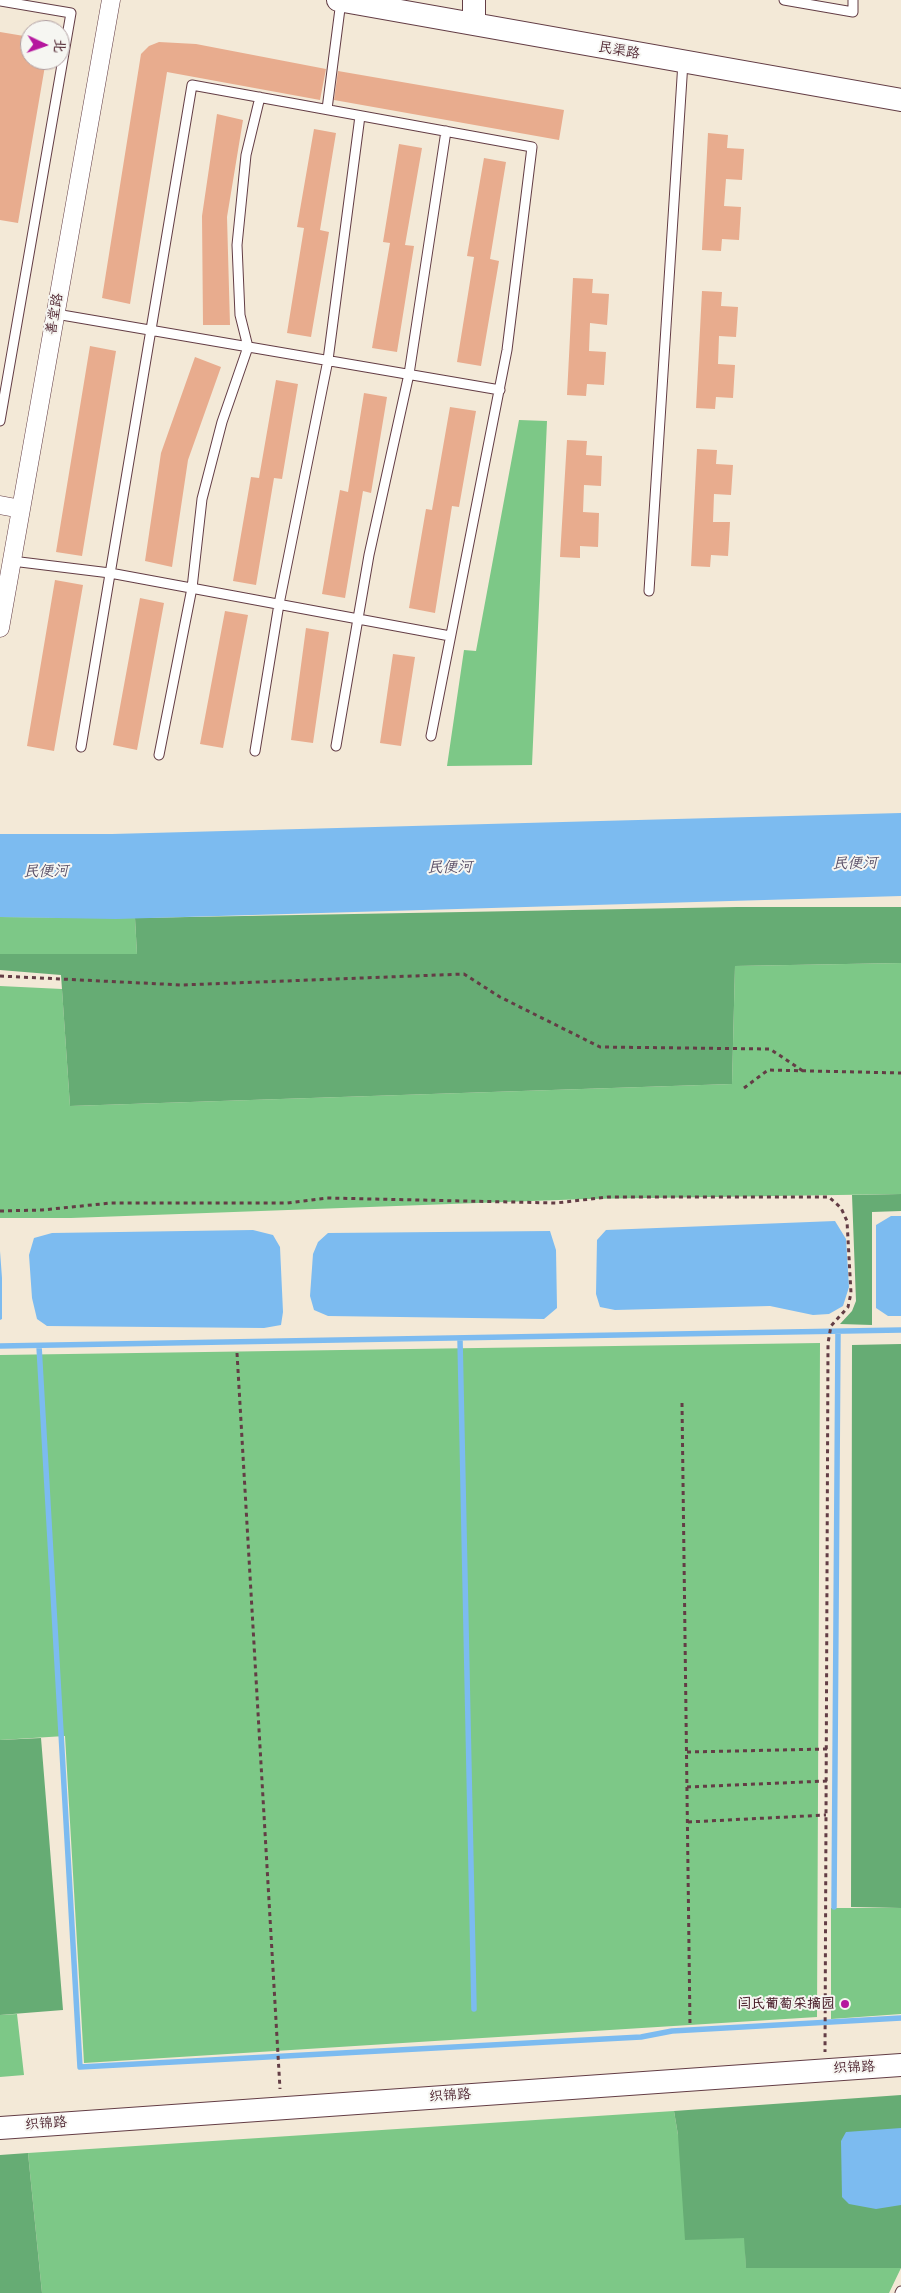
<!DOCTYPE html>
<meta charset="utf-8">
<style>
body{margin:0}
#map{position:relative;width:901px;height:2293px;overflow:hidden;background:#f3e9d7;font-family:Pangolin,"LXGW WenKai TC",sans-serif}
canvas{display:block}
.north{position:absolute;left:20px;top:20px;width:50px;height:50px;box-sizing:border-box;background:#f6f6f2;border:1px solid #b1a0a2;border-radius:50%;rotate:93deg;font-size:14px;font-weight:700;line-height:20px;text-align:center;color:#4a1f2b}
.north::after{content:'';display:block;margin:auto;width:18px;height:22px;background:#b5179e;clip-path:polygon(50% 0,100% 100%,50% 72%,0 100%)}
</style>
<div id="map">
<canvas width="901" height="2293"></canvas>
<div class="north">北</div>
</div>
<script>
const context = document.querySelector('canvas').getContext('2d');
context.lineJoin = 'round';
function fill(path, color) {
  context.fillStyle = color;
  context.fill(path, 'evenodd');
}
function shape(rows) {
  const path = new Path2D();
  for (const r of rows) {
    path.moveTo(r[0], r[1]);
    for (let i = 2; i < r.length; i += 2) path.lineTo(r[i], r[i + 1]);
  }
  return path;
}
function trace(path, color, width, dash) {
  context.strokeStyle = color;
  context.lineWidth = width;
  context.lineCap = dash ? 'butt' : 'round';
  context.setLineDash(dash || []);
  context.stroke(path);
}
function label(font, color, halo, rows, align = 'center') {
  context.font = font + ' Pangolin,"LXGW WenKai TC",sans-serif';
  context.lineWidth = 4;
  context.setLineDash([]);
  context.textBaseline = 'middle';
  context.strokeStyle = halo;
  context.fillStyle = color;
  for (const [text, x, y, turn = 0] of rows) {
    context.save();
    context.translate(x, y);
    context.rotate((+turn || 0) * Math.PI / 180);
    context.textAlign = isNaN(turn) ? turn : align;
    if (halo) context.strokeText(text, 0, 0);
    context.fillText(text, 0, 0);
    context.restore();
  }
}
fill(shape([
 [519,420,547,421,532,765,447,766,464,650,476,651],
 [0,917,135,918,137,954,0,954],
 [901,963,901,1194,586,1199,71,1218,0,1218,0,986,62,989,70,1106,732,1084,735,966],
 [820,1343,817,2017,84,2063,65,1736,0,1740,0,1355],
 [831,1908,901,1908,901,2014,831,2019],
 [17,2014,24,2075,0,2077,0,2015],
 [674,2111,678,2135,745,2238,746,2268,901,2268,889,2293,42,2293,28,2153]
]), '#7dc887');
fill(shape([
 [737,907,901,907,901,963,735,966,732,1084,70,1106,61,975,0,970,0,954,137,954,135,918],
 [901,1194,901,1211,872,1212,872,1325,840,1324,852,1311,856,1301,852,1195],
 [901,1344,901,1908,851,1907,852,1345],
 [41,1738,63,2010,0,2015,0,1740],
 [901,2095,901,2268,746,2268,744,2238,685,2240,678,2135,674,2111],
 [28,2153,42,2293,0,2293,0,2155]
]), '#66ac74');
fill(shape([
 [901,813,901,896,116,919,0,917,0,834,112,834],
 [891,1216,901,1216,901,1316,888,1316,876,1308,876,1225],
 [835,1221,846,1239,849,1287,843,1306,829,1314,813,1315,770,1306,615,1310,600,1307,596,1294,597,1240,606,1230],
 [253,1230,273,1235,280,1247,283,1312,281,1325,264,1328,47,1326,37,1319,32,1298,29,1255,34,1238,52,1233],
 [550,1231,556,1250,557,1308,544,1319,328,1316,314,1310,310,1296,313,1254,318,1242,328,1233],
 [0,1251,2,1278,2,1319,0,1320],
 [901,2128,901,2205,876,2209,849,2204,842,2197,841,2141,846,2132]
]), '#7cbbf0');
trace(shape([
 [460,1339,474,2009],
 [0,1346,901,1330],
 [39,1346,80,2067,641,2037,672,2031,901,2018],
 [834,1907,838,1332]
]), '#7cbbf0', 5.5);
fill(shape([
 [0,32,30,37,30,60,46,60,18,223,0,220],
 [159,42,196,44,326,69,320,100,167,72,130,304,102,298,141,54,149,46],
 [338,71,564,110,559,140,334,100],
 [217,114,243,120,227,217,230,325,203,325,202,216],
 [314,129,336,133,320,230,329,232,311,337,287,333,304,228,297,227],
 [708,133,728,135,727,148,744,149,742,180,726,179,724,206,741,207,739,240,722,239,721,251,702,250],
 [399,144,422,148,405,245,414,246,397,352,372,348,390,243,383,242],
 [484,158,506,162,490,259,499,261,481,366,457,362,474,257,467,256],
 [573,278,593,279,592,293,609,294,607,325,590,323,589,351,606,352,604,385,587,384,586,396,567,395],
 [702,291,722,292,721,306,738,307,736,337,719,336,718,364,735,365,733,398,716,397,715,409,696,408],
 [90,346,116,351,82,556,56,552],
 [195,357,221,367,188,460,172,567,145,561,161,453],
 [276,380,298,384,282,479,274,478,256,585,233,581,251,477,259,478],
 [364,393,387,397,371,493,363,491,345,598,322,594,340,490,348,492],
 [450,407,476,411,459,507,452,506,435,613,409,608,426,509,432,510],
 [567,440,587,441,586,455,602,456,601,486,584,485,583,512,599,513,598,547,580,546,580,558,560,557],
 [697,449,717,450,716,464,733,465,731,495,714,494,713,522,730,522,728,556,711,555,710,567,691,566],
 [55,580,83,585,54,751,27,746],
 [140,598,164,603,137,750,113,745],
 [225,611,248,615,223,748,200,744],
 [306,628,329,632,313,743,291,740],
 [393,654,415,657,401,746,380,743]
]), '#e8ac8e');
const service = shape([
 [784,0,853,12,853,0],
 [0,1,71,13,0,421],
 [327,109,341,1],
 [56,314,500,390],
 [12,561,110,573,450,636],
 [649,591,683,62],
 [336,746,369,555,409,374,446,131],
 [81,747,192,85,532,147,507,350,431,736],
 [255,751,279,604,328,360,360,116],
 [159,755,192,588,202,499,222,422,248,347,240,315,237,245,246,155,260,97],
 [900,2293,901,2291]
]);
const minor = shape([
 [0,505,21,509],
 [0,628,111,0]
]);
const tertiary = shape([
 [338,0,901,100],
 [474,24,474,0],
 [0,2128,901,2065]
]);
trace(service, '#633d45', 11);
trace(minor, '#633d45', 19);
trace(tertiary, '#633d45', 24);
trace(shape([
 [0,976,182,985,464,974,500,997,600,1047,770,1049,803,1071],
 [744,1088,768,1070,901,1073],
 [0,1211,42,1210,111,1203,287,1203,327,1198,556,1203,608,1197,829,1197,841,1208,847,1221,851,1293,848,1307,831,1326,828,1343,825,2052],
 [237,1353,280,2089],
 [682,1403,690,2026],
 [687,1752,827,1749],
 [687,1787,827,1781],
 [688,1822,826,1815]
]), '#633d45', 3, [4, 4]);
trace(service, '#fff', 9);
trace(minor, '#fff', 18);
trace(tertiary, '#fff', 22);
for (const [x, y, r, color] of [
 [845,2004,5,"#b5179e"]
]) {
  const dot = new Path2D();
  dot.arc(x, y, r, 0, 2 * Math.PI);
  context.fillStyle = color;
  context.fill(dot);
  trace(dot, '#f6f6f2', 2);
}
label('14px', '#4a1f2b', '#f6f6f2', [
 ["民渠路",619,51,10],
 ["善堂路",55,314,-80],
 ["织锦路",854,2068,-3],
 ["织锦路",450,2096,-4],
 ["织锦路",46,2124,-4]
]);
label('bold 14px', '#4a1f2b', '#f6f6f2', [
 ["闫氏葡萄采摘园",835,2004]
], 'right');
label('italic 15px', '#594e66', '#f6f6f2', [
 ["民便河",855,864,-1],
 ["民便河",450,868,-1],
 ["民便河",46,872,-1]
]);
</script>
